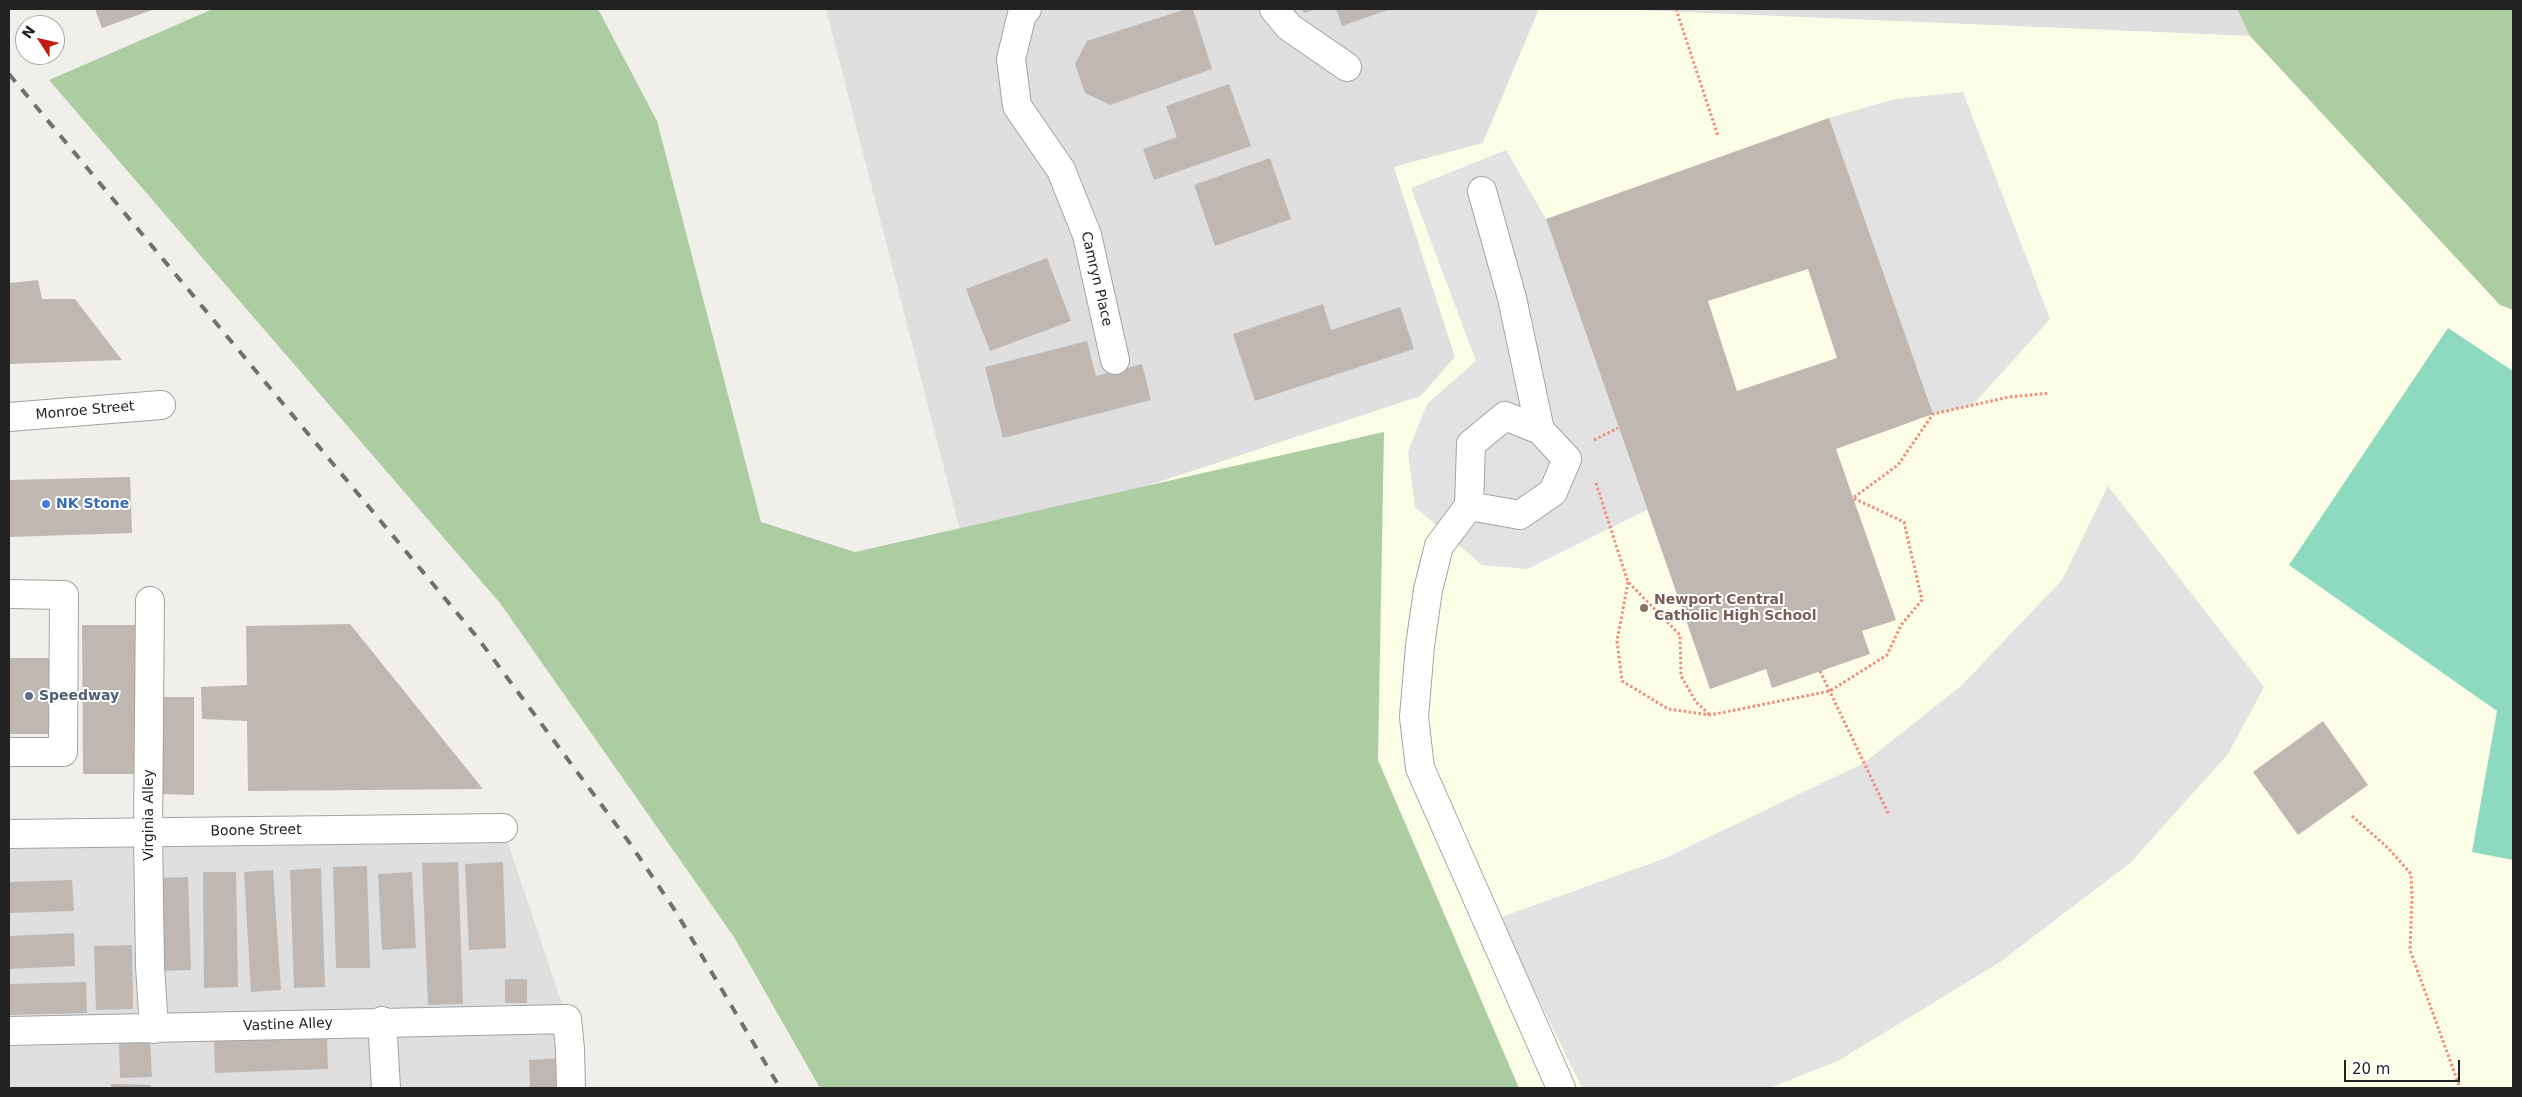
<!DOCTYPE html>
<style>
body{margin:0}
#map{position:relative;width:2522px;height:1097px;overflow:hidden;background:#f1efe9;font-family:"DejaVu Sans",sans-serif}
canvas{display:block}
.frame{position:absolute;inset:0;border:10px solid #222;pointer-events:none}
.north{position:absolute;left:15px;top:15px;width:50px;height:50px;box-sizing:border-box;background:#fff;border:1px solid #a7a7a7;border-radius:50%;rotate:305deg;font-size:14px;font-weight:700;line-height:20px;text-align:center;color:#222}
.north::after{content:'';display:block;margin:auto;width:18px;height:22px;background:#c41a0f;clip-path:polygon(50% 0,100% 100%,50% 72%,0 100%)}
.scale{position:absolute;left:2344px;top:1060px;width:116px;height:22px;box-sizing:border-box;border:2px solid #222;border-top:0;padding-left:6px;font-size:15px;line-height:18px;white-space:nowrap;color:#222;-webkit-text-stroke:4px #fff;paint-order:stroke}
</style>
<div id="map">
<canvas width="2522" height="1097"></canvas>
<div class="frame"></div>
<div class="north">N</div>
<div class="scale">20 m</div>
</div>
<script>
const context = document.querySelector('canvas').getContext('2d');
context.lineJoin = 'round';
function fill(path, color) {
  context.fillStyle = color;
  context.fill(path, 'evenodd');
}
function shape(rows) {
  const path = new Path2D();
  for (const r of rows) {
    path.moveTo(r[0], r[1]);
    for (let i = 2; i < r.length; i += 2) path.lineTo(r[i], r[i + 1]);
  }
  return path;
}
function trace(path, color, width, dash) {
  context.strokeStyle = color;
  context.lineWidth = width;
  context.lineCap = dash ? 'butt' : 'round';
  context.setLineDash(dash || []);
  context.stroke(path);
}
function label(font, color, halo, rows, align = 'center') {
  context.font = font + ' "DejaVu Sans",sans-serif';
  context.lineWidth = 4;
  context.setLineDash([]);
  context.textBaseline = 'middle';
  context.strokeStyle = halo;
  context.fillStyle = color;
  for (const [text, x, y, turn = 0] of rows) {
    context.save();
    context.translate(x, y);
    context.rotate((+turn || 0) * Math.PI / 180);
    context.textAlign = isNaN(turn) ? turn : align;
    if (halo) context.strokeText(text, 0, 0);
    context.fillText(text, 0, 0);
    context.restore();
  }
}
fill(shape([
 [826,9,1539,9,1483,143,1394,167,1455,357,1421,396,964,546],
 [1611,9,2237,9,2250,36],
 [503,828,567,1019,571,1088,9,1088,9,834]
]), '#e0dfdf');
fill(shape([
 [1539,9,1611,9,2250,36,2513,213,2513,1088,879,1088,586,670,1421,396,1455,357,1394,167,1483,143]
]), '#fcfde6');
fill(shape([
 [213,9,598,9,657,121,761,522,855,552,1384,432,1378,760,1519,1088,820,1088,734,937,500,603,49,80],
 [2237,9,2513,9,2513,310,2500,305,2250,36]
]), '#abcda1');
fill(shape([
 [2448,328,2513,371,2513,860,2472,852,2497,711,2289,565]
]), '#8edac1');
fill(shape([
 [1963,92,2050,319,1973,405,1933,414,1829,118,1895,99],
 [1506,150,1546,219,1647,510,1527,569,1482,565,1415,507,1408,452,1427,404,1476,361,1411,188],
 [2108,486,2264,687,2228,754,2130,863,2000,962,1838,1061,1769,1088,1582,1088,1499,918,1663,859,1864,763,1962,685,2062,580]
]), '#e2e2e2');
fill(shape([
 [95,9,152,9,152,10,102,28],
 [1186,9,1193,9,1212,69,1110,105,1085,93,1075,64,1087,41],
 [1302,9,1316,9,1304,13],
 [1336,9,1391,9,1342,26],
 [1229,84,1251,146,1154,180,1143,149,1177,137,1166,106],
 [1829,118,1933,414,1836,449,1896,620,1862,631,1870,654,1772,688,1766,669,1710,689,1546,219],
 [1808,269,1837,358,1737,391,1708,301],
 [1270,158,1291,219,1215,246,1194,185],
 [1047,258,1071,321,990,351,966,289],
 [38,280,42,299,75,299,122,360,9,364,9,283],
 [1323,304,1331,330,1400,307,1414,349,1255,401,1233,334],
 [1087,341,1096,376,1142,364,1151,400,1003,438,985,367],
 [130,477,132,533,9,537,9,480],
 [350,624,483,789,248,791,247,721,202,719,201,687,247,685,246,626],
 [82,625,137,625,139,774,83,774],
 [9,658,50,658,49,734,9,734],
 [160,697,194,697,194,795,159,794],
 [2323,721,2368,785,2298,835,2253,772],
 [458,862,463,1004,428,1005,422,863],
 [503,862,506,948,469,950,465,864],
 [367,866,370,968,336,968,333,867],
 [321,868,325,987,294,988,290,870],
 [273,870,281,990,251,992,244,872],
 [203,872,236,872,238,987,204,988],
 [412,872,416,948,382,950,378,874],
 [188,877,191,970,158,971,156,878],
 [72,880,74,911,9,913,9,882],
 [74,933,75,966,9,969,9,936],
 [132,945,133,1009,96,1010,94,946],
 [505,979,527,979,527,1003,505,1003],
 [86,982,87,1013,9,1015,9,984],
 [327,1036,328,1069,215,1073,214,1040],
 [150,1038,152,1077,120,1078,119,1040],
 [560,1058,561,1088,530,1088,529,1060],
 [111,1084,151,1085,151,1088,111,1088]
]), '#bfb8b2');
const minor = shape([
 [1027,9,1022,14,1011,59,1017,106,1061,170,1087,235,1115,360],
 [1274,9,1289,27,1347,67],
 [1482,191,1512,298,1540,430],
 [9,417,161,405],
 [1469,506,1520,515,1553,492,1567,459,1540,430,1505,416,1471,444,1469,506,1439,546,1428,590,1420,646,1414,717,1420,768,1561,1088],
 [9,594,64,595,63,752,9,752],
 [150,601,148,833,150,966,154,1029],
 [9,834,503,828],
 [382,1021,386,1088],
 [9,1031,567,1019,570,1049,571,1088]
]);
trace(minor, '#a3a3a3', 30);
trace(shape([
 [1676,9,1718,136],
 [1594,440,1618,428],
 [1596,483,1628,582,1680,635,1681,676,1696,702,1710,715],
 [1628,582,1617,641,1622,681,1668,709,1710,715,1830,691,1887,655,1901,625,1922,600,1904,522,1853,498,1898,465,1933,414,2009,397,2049,393],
 [1820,671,1889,815],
 [2352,816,2388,848,2411,874,2412,898,2410,950,2460,1088]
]), '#f08e7b', 3, [2.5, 2.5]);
trace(minor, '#fff', 28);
trace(shape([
 [9,74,477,637,629,842,676,912,780,1088]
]), '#707070', 4, [10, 10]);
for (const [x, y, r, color] of [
 [46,504,5,"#3f7fe0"],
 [1644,608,5,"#8d6e63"],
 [29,696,5,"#5c6f8a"]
]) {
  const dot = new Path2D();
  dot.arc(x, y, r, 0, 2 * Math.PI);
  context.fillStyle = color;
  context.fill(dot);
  trace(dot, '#fff', 2);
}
label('14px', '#222', '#fff', [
 ["Camryn Place",1096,279,77],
 ["Monroe Street",85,411,-5],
 ["Virginia Alley",149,815,-90],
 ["Boone Street",256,831,-1],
 ["Vastine Alley",288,1025,-2]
]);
label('bold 14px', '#366cbe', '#fff', [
 ["NK Stone",56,504]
], 'left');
label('bold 14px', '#785e54', '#fff', [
 ["Newport Central",1654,600],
 ["Catholic High School",1654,616]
], 'left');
label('bold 14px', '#4e5e75', '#fff', [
 ["Speedway",39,696]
], 'left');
</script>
